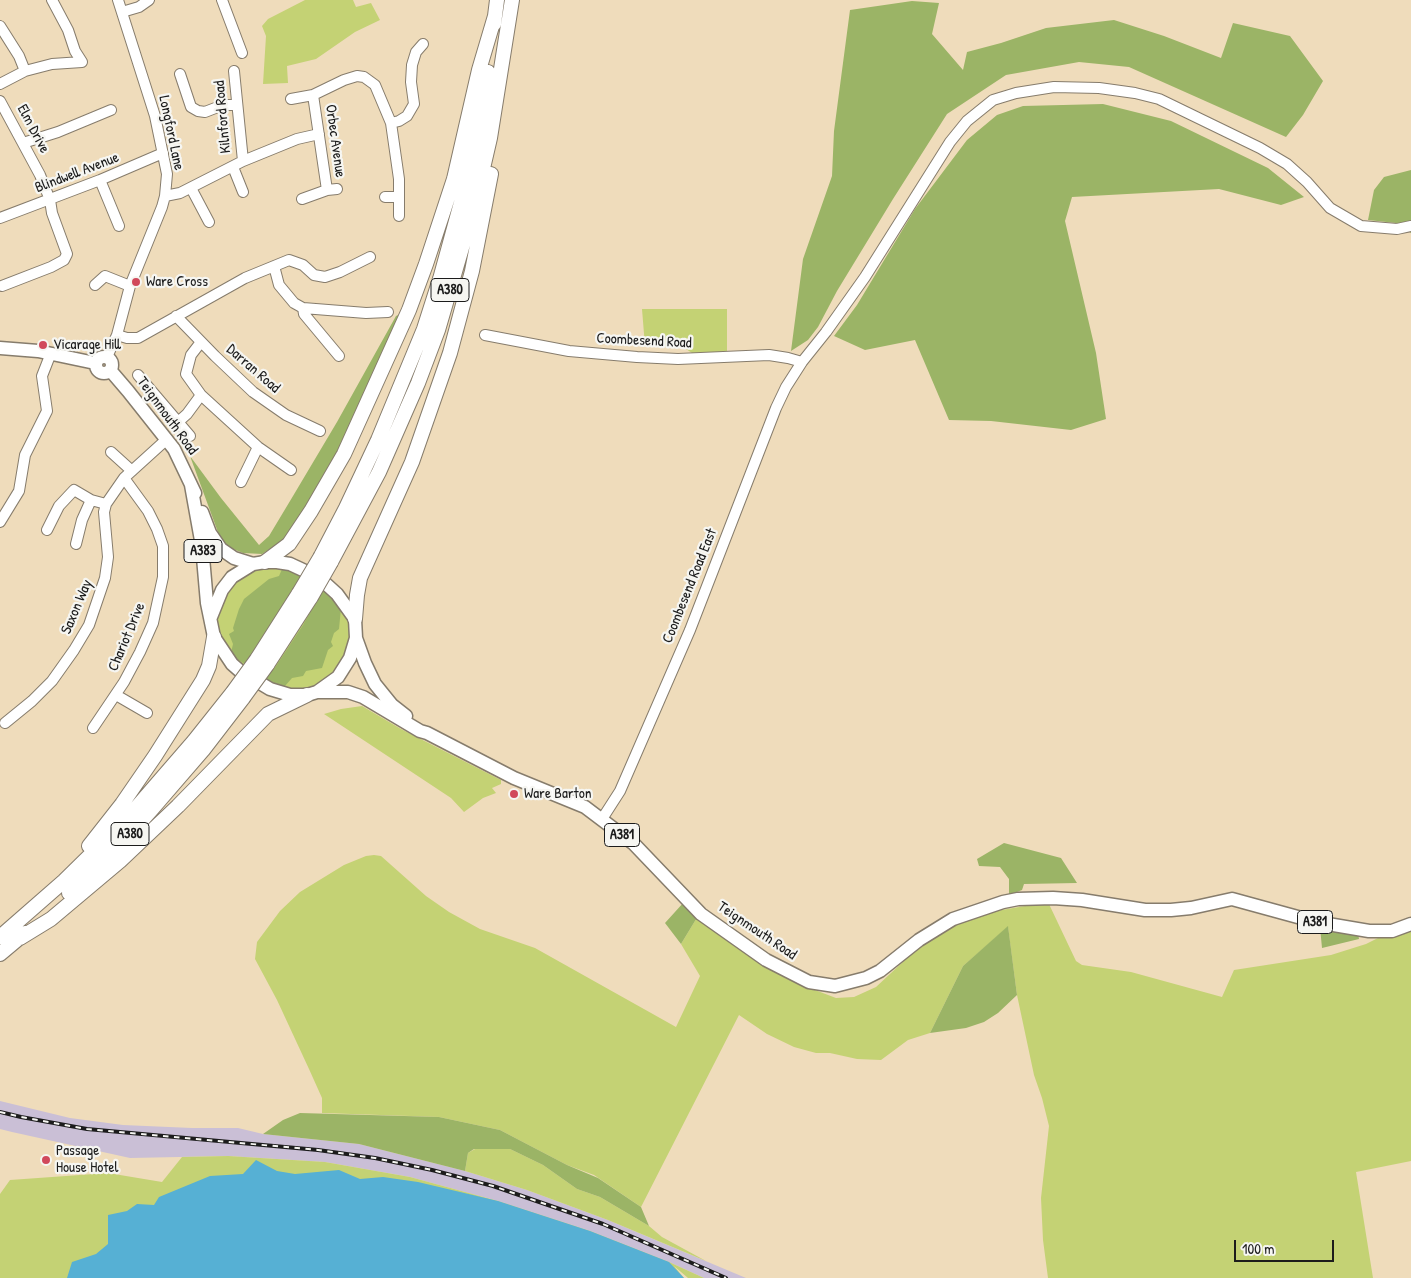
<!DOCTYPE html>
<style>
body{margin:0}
#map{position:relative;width:1411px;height:1278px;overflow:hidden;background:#efdcbb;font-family:"Patrick Hand",sans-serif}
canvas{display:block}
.scale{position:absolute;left:1234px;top:1240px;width:100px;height:22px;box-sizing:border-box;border:2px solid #1c1c1c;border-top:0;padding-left:6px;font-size:15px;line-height:18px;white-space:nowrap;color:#1c1c1c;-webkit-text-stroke:4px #f6f6f2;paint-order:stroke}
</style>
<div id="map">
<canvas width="1411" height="1278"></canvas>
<div class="scale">100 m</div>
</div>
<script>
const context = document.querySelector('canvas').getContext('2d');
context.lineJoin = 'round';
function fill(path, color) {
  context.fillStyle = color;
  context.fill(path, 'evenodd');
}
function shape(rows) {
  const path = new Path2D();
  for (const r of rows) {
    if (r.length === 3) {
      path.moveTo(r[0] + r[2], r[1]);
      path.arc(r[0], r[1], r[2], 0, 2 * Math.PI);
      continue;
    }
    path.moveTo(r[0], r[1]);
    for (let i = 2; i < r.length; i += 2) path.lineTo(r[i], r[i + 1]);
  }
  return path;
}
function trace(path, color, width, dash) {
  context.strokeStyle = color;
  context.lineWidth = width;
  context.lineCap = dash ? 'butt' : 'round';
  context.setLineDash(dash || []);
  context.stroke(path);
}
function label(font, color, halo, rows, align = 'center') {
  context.font = font + ' "Patrick Hand",sans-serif';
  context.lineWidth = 4.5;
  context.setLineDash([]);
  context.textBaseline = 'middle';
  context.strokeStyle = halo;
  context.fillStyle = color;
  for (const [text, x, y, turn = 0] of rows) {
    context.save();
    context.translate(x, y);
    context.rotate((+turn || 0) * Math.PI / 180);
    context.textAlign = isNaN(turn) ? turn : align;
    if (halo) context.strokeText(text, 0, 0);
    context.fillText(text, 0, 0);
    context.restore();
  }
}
fill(shape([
 [0,1101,70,1118,123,1125,192,1128,238,1128,263,1134,359,1144,465,1171,527,1190,608,1220,746,1278,704,1278,669,1262,590,1231,498,1201,410,1177,325,1162,228,1156,130,1158,12,1132,0,1129]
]), '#cabfd6');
fill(shape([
 [305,0,353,0,356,7,371,3,380,20,355,32,316,59,287,66,288,83,263,84,266,36,262,26,268,19],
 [642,309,727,309,727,352,692,353,683,347,645,346],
 [281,566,332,595,349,621,350,638,342,666,319,686,298,691,286,690,242,668,221,641,217,626,219,609,232,583,254,569],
 [362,706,401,729,501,780,501,784,492,788,496,793,483,798,464,812,451,798,324,714,341,709],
 [374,855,381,856,426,896,449,912,480,929,535,948,676,1027,700,976,681,944,698,916,807,987,836,998,854,997,876,987,921,945,956,925,990,912,1048,902,1076,961,1082,965,1131,972,1222,997,1234,970,1331,955,1366,944,1384,935,1411,929,1411,1161,1356,1172,1373,1278,1048,1278,1043,1240,1041,1198,1049,1126,1042,1098,1034,1075,1017,995,1008,927,963,966,930,1033,908,1040,881,1060,857,1059,830,1053,816,1053,794,1047,767,1034,739,1015,641,1207,594,1175,567,1165,500,1130,439,1117,322,1113,322,1098,309,1069,277,1000,255,959,257,942,280,911,300,892,344,865,366,856],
 [475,1149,510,1149,543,1165,577,1189,600,1197,649,1226,662,1237,706,1261,608,1220,527,1190,465,1171,468,1153],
 [228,1156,325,1162,410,1177,498,1201,590,1231,669,1262,704,1278,688,1278,674,1266,684,1278,0,1278,0,1194,10,1180,108,1173,162,1182,182,1157]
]), '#c4d274');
fill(shape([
 [912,1,939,3,932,34,963,70,967,52,1001,43,1046,28,1114,20,1164,36,1221,58,1233,23,1290,36,1323,81,1303,115,1286,137,1129,67,1079,62,1006,75,947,114,893,199,837,291,818,327,808,340,791,351,803,259,832,176,834,131,850,10],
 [1103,104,1171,121,1268,168,1304,197,1281,205,1219,189,1072,197,1065,221,1096,353,1106,419,1071,430,991,421,949,420,915,340,865,350,834,336,857,305,915,209,967,140,997,115,1023,106],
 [1411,170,1411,233,1396,223,1368,220,1374,190,1384,177],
 [405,312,347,436,298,520,284,540,262,554,243,553,228,547,219,535,190,456,221,498,259,545,269,536,293,496,337,422,396,316],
 [283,567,303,574,256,650,245,664,234,657,231,653,233,644,229,634,234,631,233,628,239,609,244,599,269,579,279,576],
 [323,589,331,595,341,608,339,629,334,633,331,642,333,646,328,650,322,668,306,671,303,676,292,678,285,686,267,681,264,679,276,666,303,625],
 [1004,843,1061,858,1077,883,1024,884,1022,890,1009,895,1009,879,1000,867,979,866,977,859],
 [684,902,698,916,681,944,665,923],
 [1008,926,1017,995,998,1013,984,1022,966,1028,930,1033,963,966],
 [1320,927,1358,933,1359,939,1322,948],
 [300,1113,439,1117,500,1130,567,1165,598,1178,641,1207,649,1226,600,1197,577,1189,543,1165,510,1149,474,1149,468,1153,465,1171,359,1144,263,1134,283,1120]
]), '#9bb466');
fill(shape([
 [256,1160,277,1171,295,1174,339,1170,360,1179,383,1177,418,1182,498,1201,590,1231,669,1262,684,1278,67,1278,72,1262,96,1254,108,1244,108,1215,127,1211,137,1204,154,1205,159,1197,210,1176,243,1174]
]), '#56b0d4');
const minor = shape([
 [222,0,242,53],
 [122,12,139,7,149,0],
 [0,26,19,56,25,71],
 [234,71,243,161],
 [180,74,191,107,198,111,205,112,223,105,236,105],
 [0,84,25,71,52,64,82,62,75,51,68,30,52,0],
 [313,95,327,190],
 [291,99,313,95,344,80,357,76,364,77,375,85,391,123,399,179,399,216],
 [0,101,40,175,50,200,52,213,67,254,64,260,51,267,2,286],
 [391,123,399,121,407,116,414,104,411,82,412,65,416,52,423,44],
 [23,143,58,132,111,110],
 [233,167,243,192],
 [100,180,119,226],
 [191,188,209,222],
 [165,196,180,193,243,161,297,139,319,134],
 [385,197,398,197],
 [302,199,327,190,337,189],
 [0,218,100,180,163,153],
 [274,266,279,285,294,303,303,308,366,313,388,312],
 [95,285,105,276,130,286],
 [303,308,304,314,339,356],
 [176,316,215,356,253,392,286,415,320,431],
 [117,335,127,338,138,338,245,278,289,260,303,265,314,275,325,277,340,272,370,257],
 [485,335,569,351,637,357,678,359,769,355,788,358,802,362],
 [201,342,191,355,186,374,201,395,258,447,291,470],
 [107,357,117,335,130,286,162,207,165,196,167,174,155,116,118,0],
 [138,375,190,436],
 [178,422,187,414,201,395],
 [111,452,132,471],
 [241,482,258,447],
 [0,522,19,491,25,455,47,411,42,376,51,353],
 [47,530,59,506,74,490,91,500,106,504],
 [76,544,82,520,91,500],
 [116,695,147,713],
 [5,723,32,701,52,681,74,650,89,625,105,578,108,557,104,512,106,504,124,478,167,439],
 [93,728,124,682,140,652,153,623,163,577,163,546,157,529,148,511,124,478],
 [602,819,620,791,690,630,776,408,786,387,802,362,826,332,865,277,950,142,967,121,993,100,1016,93,1054,87,1099,88,1135,93,1159,99,1260,148,1287,164,1307,182,1330,208,1361,226,1397,229,1411,226]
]);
const major = shape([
 [0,348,38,351,95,363],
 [104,365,8],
 [110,370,128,391,174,449,195,493],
 [191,485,202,546,207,603,214,637,232,664,240,671,270,689,290,695,307,695,317,692,338,677,350,658,356,638,355,619,337,594,326,584,305,571,290,564,277,562,265,562,253,564,232,577,222,590,211,617],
 [202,512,210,533,221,549,234,558,253,564],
 [356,638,365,663,375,684,392,705,406,716],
 [317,692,348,692,363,697,420,731,427,733,514,778,585,807,634,844,701,914,766,960,809,982,835,986,866,978,880,971,919,940,953,919,1003,902,1018,899,1053,898,1082,900,1145,910,1171,910,1191,908,1232,899,1316,922,1369,931,1392,931,1411,924]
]);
const highway = shape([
 [494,24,497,0],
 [321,556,346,508,378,440,424,329,440,279,462,199,477,133,488,72],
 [265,562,289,544,311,511,344,454,409,310,426,264,454,179,479,70,495,16],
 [331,562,379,472,418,383,438,330,475,203,490,138,512,0],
 [355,619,357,595,360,578,412,462,450,353,472,271,491,174],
 [257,659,299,593],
 [267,665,311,597],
 [89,846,122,804,155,756,203,680,209,666,214,637],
 [69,893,124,840,152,809,203,750,243,698],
 [0,937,64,881,123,823,194,741,233,692],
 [20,938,51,919,120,861,178,806,268,714,307,695],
 [0,954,25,933]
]);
trace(minor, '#867c6c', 12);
trace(major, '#867c6c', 15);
trace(highway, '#867c6c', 16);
trace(minor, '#fff', 10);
trace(major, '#fff', 12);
trace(highway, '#fff', 14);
const rail = shape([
 [0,1112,21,1117,87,1129,318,1150,375,1158,432,1170,493,1186,603,1224,726,1278]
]);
trace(rail, '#1c1c1c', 4);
trace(rail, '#f6f6f2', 2, [5.5]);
const highwayBridge = shape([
 [299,593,321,556],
 [311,597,331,562],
 [233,692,257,659],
 [243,698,267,665]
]);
trace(highwayBridge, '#867c6c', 16, []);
trace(highwayBridge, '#fff', 14);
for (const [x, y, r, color] of [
 [136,282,5,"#d1495b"],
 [43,345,5,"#d1495b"],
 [514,794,5,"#d1495b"],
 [46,1160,5,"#d1495b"]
]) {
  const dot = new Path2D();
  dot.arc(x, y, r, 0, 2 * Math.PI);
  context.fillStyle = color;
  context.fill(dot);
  trace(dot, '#f6f6f2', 2);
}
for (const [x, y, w] of [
 [450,290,38],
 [203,551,38],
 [130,834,38],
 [622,835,35],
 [1315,922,35]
]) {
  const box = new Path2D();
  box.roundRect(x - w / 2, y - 11.5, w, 23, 4);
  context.fillStyle = '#f6f6f2';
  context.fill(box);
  trace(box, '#1c1c1c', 1);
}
label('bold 14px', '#1c1c1c', null, [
 ["A380",450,290],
 ["A383",203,551],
 ["A380",130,834],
 ["A381",622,835],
 ["A381",1315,922]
]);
label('15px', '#1c1c1c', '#f6f6f2', [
 ["Kilnford Road",223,117,-95],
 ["Elm Drive",33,129,62],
 ["Longford Lane",171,133,78],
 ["Orbec Avenue",335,141,82],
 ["Blindwell Avenue",77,173,-21],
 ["Coombesend Road",644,341,3],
 ["Darran Road",253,369,41],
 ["Teignmouth Road",167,416,54],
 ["Coombesend Road East",690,586,-68],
 ["Saxon Way",77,607,-67],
 ["Chariot Drive",127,637,-67],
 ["Teignmouth Road",757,931,34]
]);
label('15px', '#1c1c1c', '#f6f6f2', [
 ["Ware Cross",146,282],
 ["Vicarage Hill",53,345],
 ["Ware Barton",524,794],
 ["Passage",56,1151],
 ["House Hotel",56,1168]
], 'left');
</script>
